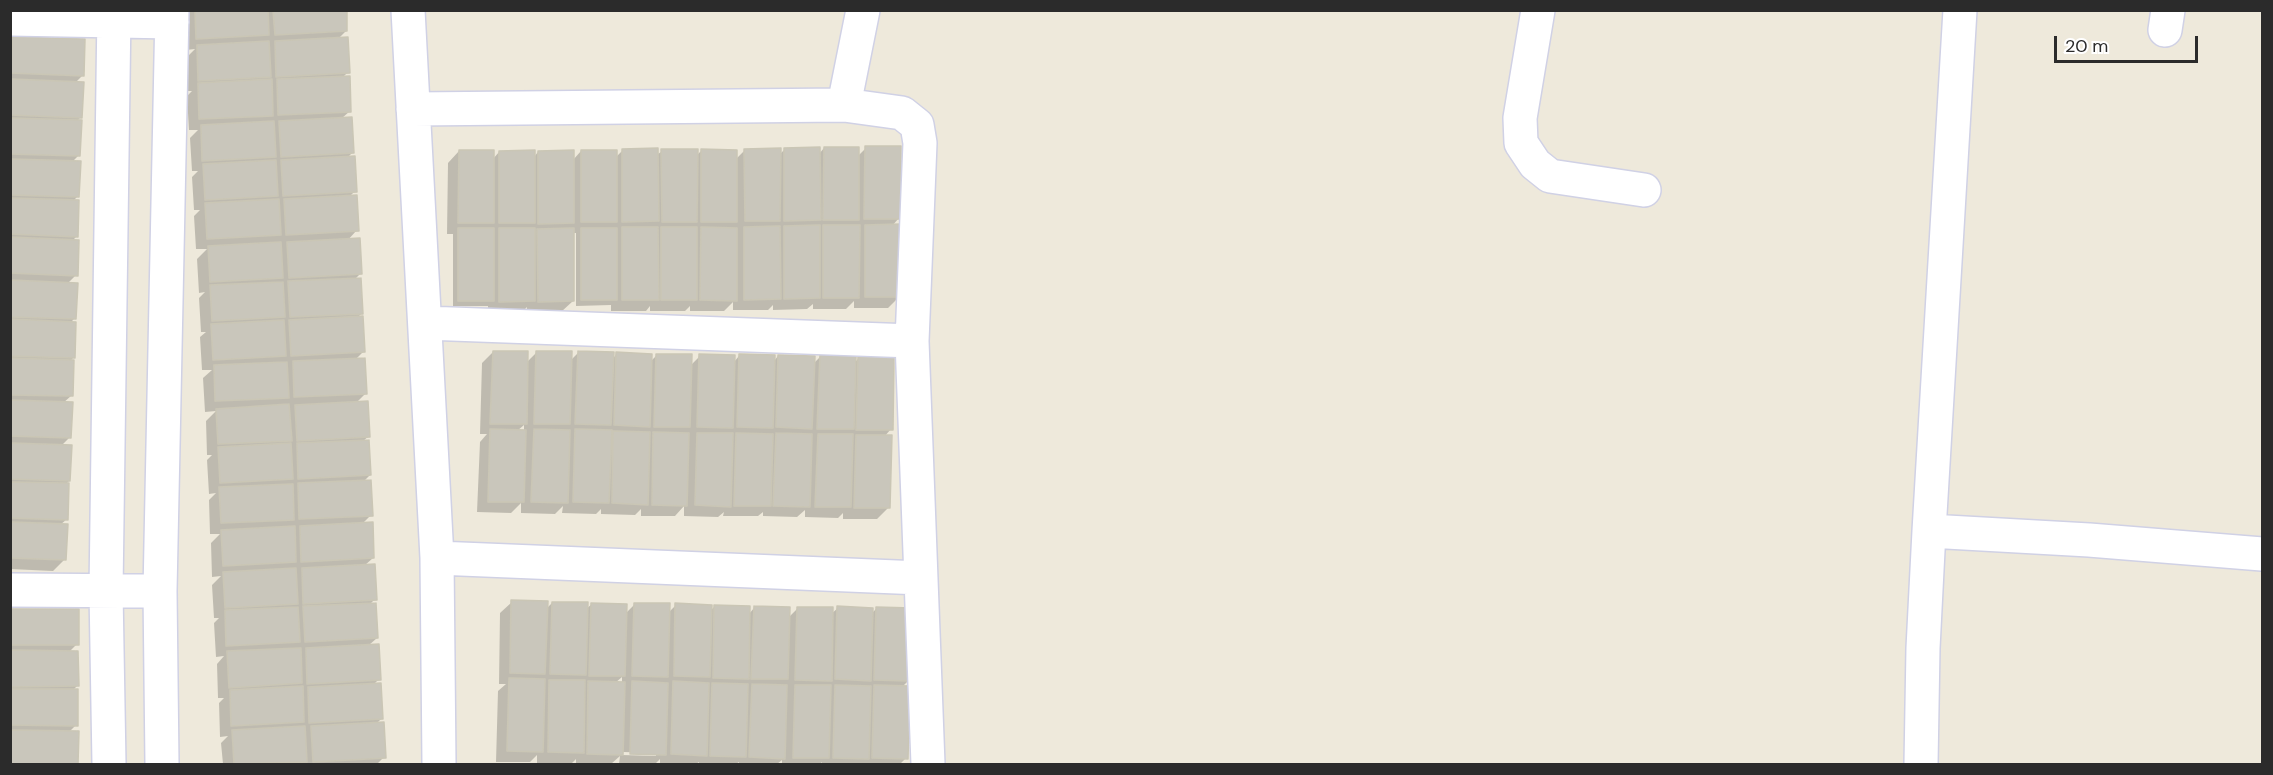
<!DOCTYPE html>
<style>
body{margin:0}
#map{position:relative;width:2273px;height:775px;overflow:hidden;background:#eee9db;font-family:"DM Sans",sans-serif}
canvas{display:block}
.frame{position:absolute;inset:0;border:12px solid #2b2b2b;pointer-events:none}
.scale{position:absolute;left:2054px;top:36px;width:144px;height:27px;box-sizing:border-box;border:3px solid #2b2b2b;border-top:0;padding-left:8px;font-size:18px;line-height:21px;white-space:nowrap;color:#2b2b2b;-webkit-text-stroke:4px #fff;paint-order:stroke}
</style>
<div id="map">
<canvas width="2273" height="775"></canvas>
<div class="frame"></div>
<div class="scale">20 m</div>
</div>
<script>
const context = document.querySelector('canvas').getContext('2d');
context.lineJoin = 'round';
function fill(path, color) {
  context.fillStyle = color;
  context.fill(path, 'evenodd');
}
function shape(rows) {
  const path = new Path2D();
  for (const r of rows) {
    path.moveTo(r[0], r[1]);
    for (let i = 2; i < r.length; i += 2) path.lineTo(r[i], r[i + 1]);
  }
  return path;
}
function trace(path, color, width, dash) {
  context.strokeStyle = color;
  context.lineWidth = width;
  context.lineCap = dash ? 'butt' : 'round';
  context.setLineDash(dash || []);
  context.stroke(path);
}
fill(shape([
 [189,10,345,10,346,31,338,39,348,72,343,77,350,111,341,119,353,152,347,158,355,191,349,197,357,230,347,241,360,274,354,280,362,313,357,318,363,352,355,360,366,393,356,403,369,436,363,441,370,475,363,482,371,515,362,524,373,558,364,566,375,599,370,604,377,638,368,646,379,679,373,685,381,719,376,724,384,757,377,764,223,764,221,743,228,736,220,737,219,703,224,698,218,698,217,664,224,656,216,657,214,623,219,618,214,618,212,585,221,576,212,577,211,543,220,534,210,534,209,500,216,493,209,494,207,460,212,455,207,455,206,421,216,411,205,412,203,378,212,370,202,370,200,337,206,332,201,332,199,298,205,292,199,293,197,259,207,249,196,249,194,216,200,210,194,210,192,177,198,171,192,171,190,138,198,130,189,130,187,96,192,91,187,91,186,58,195,49,186,50,184,16],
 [13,39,83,75,75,83,81,117,77,121,79,155,72,162,78,196,72,202,77,236,72,241,76,275,67,284,75,318,70,323,73,358,69,362,71,396,63,403,70,437,61,446,69,481,65,485,67,519,60,525,64,560,53,571,10,569,10,41],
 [824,148,858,156,866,148,899,218,892,226,899,297,888,308,854,308,854,301,846,309,813,309,813,304,807,309,773,310,773,305,768,310,733,310,733,302,724,311,690,311,690,306,685,311,650,311,650,306,646,311,611,311,611,305,576,306,576,233,572,233,573,301,561,312,527,313,527,307,522,312,488,312,488,306,453,306,453,234,447,234,448,163,459,151,493,159,499,152,534,157,538,152,573,160,581,151,616,157,623,150,657,155,662,151,696,156,702,150,736,159,745,150,779,155,785,149,819,154],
 [493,352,527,362,537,352,570,361,578,353,612,359,617,354,651,361,657,355,690,366,700,356,734,362,739,356,774,361,778,356,813,364,820,357,854,363,859,358,891,429,884,437,888,508,877,519,843,519,843,513,838,518,805,517,805,510,797,517,763,516,763,512,758,516,723,516,724,512,718,517,684,516,684,506,675,516,641,516,641,509,635,515,601,514,601,509,596,514,562,513,563,506,555,514,521,513,521,503,511,513,477,512,480,442,487,434,480,434,482,363],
 [524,425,524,431,517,431],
 [512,602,546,609,552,603,586,609,592,604,625,614,635,604,669,612,676,605,710,611,715,606,749,614,754,608,788,618,798,608,831,614,838,608,872,613,877,608,909,680,902,687,906,758,900,764,822,764,822,762,820,764,782,764,782,760,777,764,739,764,739,762,736,764,699,764,699,762,696,764,660,764,660,759,655,764,619,764,620,756,611,764,576,764,576,759,571,764,537,763,537,755,530,762,496,762,498,691,506,684,499,684,500,613],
 [622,677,622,683,615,683],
 [623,752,656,753,656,756,622,755],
 [10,610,77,644,69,652,77,686,72,691,76,725,69,732,77,732,77,764,10,764]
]), '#0003');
const building = shape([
 [195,10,268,10,269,35,196,39,195,10],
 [273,10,347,10,347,31,275,35,273,10],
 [12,37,85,39,84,76,11,73,12,37],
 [348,37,350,73,276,77,275,41,348,37],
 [269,41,271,77,198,81,197,45,269,41],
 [350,76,351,112,278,115,277,79,350,76],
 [10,79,84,82,82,118,10,115,10,79],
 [272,79,273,116,199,119,198,83,272,79],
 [352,117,354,153,281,157,279,121,352,117],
 [10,118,82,120,80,156,10,154,10,118],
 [274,121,276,157,202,161,201,125,274,121],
 [865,146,901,146,901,219,864,219,865,146],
 [820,147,821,220,784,221,784,148,820,147],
 [824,147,859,147,859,220,823,220,824,147],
 [658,148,659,221,622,222,622,149,658,148],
 [781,148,780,221,745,221,744,149,781,148],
 [661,149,698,149,697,222,662,222,661,149],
 [701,149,737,150,737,222,701,222,701,149],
 [459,150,494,150,494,223,458,223,459,150],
 [535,150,535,223,499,223,499,151,535,150],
 [574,150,574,223,538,224,538,151,574,150],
 [581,150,617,150,617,222,581,222,581,150],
 [355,156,357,192,283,196,281,160,355,156],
 [10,159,81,161,79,197,10,195,10,159],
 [276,160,278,196,205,200,203,164,276,160],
 [357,195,359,231,286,235,284,199,357,195],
 [10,198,79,200,78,237,10,234,10,198],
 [279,199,281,235,207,239,205,203,279,199],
 [901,224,900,297,865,297,865,225,901,224],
 [820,225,820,298,784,299,784,226,820,225],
 [823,225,860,225,859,298,823,298,823,225],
 [780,226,781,299,744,300,744,227,780,226],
 [622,227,658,227,659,300,622,300,622,227],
 [661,227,697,227,697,300,661,300,661,227],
 [701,227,737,228,737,301,700,300,701,227],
 [458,228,494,228,494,301,458,301,458,228],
 [499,228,535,228,535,301,499,302,499,228],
 [574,228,574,301,538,302,537,229,574,228],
 [581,228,617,228,617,300,581,300,581,228],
 [10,237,79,240,78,276,10,273,10,237],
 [360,238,362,274,289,278,287,242,360,238],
 [281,242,283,278,210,282,208,246,281,242],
 [361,278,363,314,290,317,288,281,361,278],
 [10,280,78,283,76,319,10,317,10,280],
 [283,282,285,317,212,321,210,285,283,282],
 [363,316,365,352,291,356,289,320,363,316],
 [10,319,76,322,75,358,10,356,10,319],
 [284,320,286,356,213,360,211,324,284,320],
 [493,351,528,351,527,424,490,424,493,351],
 [536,351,572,351,570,424,534,424,536,351],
 [578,351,614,352,611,425,575,424,578,351],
 [616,352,652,354,650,427,614,425,616,352],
 [656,354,692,354,690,427,654,427,656,354],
 [699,354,735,355,733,428,697,427,699,354],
 [739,354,775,355,773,428,737,427,739,354],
 [778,355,815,356,812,429,776,427,778,355],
 [820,355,856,356,854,429,817,429,820,355],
 [858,357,894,357,893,430,856,430,858,357],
 [10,358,74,360,73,396,10,395,10,358],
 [365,358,367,394,294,397,293,361,365,358],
 [287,362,289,398,215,401,214,365,287,362],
 [10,400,73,402,71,438,10,436,10,400],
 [368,401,370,437,297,441,295,405,368,401],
 [289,404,292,441,218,444,216,409,289,404],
 [490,429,526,430,524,502,488,502,490,429],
 [534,429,570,430,568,503,531,502,534,429],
 [575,429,612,430,609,503,573,502,575,429],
 [613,431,650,432,648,505,612,503,613,431],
 [653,432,689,433,687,506,652,505,653,432],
 [697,433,733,433,731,507,695,505,697,433],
 [736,433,773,434,771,506,734,506,736,433],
 [776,433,812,434,810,507,773,506,776,433],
 [818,434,853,434,851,507,815,507,818,434],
 [856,435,892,435,890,508,854,508,856,435],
 [369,440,371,475,298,479,297,443,369,440],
 [10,443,72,445,70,481,10,479,10,443],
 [291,443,293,479,220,483,218,447,291,443],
 [371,480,373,516,299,519,298,483,371,480],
 [10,482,69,483,68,520,10,518,10,482],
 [293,484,294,520,221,523,219,487,293,484],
 [10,522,68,524,66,560,10,558,10,522],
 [373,522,374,558,301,562,300,526,373,522],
 [295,526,296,562,223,566,221,530,295,526],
 [375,564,377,600,303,604,302,568,375,564],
 [296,568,298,604,225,608,223,572,296,568],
 [511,600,548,601,545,674,510,673,511,600],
 [552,602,588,602,586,675,550,674,552,602],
 [376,603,378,638,305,642,303,606,376,603],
 [591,603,627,604,625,676,589,676,591,603],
 [634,603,670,603,668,677,632,676,634,603],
 [675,603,712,605,710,677,674,676,675,603],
 [714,605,750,606,749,679,713,678,714,605],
 [754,606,790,607,788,679,751,679,754,606],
 [837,606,873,608,871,681,835,679,837,606],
 [298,607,300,642,226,646,225,610,298,607],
 [797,607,833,607,832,681,795,680,797,607],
 [876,607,912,608,910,681,874,680,876,607],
 [10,609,79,609,79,645,10,645,10,609],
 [379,644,381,680,307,684,306,648,379,644],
 [301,648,302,683,229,688,227,651,301,648],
 [10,650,78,651,79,686,10,687,10,650],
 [509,678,545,679,543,752,507,751,509,678],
 [549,680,585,680,584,753,548,752,549,680],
 [588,681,625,682,623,755,587,754,588,681],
 [632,681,668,683,666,755,630,754,632,681],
 [673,681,709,683,707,756,671,754,673,681],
 [381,683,383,719,309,723,308,687,381,683],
 [712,683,748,684,746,757,710,756,712,683],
 [752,684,787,685,785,759,749,757,752,684],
 [795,685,831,685,829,758,793,758,795,685],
 [835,685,871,686,869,759,833,758,835,685],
 [874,685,910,686,908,759,872,758,874,685],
 [303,686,304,722,231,726,230,690,303,686],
 [10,689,78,689,78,726,10,725,10,689],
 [384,722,386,758,313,762,311,726,384,722],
 [305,726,307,762,234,764,232,730,305,726],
 [10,730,79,731,78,764,10,764,10,730]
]);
fill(building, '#c9c6bb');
trace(building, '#cac6b5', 1.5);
const minor = shape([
 [408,10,437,558,439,764],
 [1538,10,1520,118,1521,143,1535,164,1550,176,1644,190],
 [10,19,172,22],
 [2165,30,2168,10],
 [844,105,863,10],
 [413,109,844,105,902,113,917,125,920,143,912,341,928,764],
 [425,323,912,341],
 [1929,531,2089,540,2262,554],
 [437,558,921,578],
 [10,590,160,591],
 [109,764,106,591,114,10],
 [162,764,160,591,172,10],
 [1921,764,1923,648,1929,531,1960,10]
]);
trace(minor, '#d0d1e5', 36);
trace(minor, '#fff', 33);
</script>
